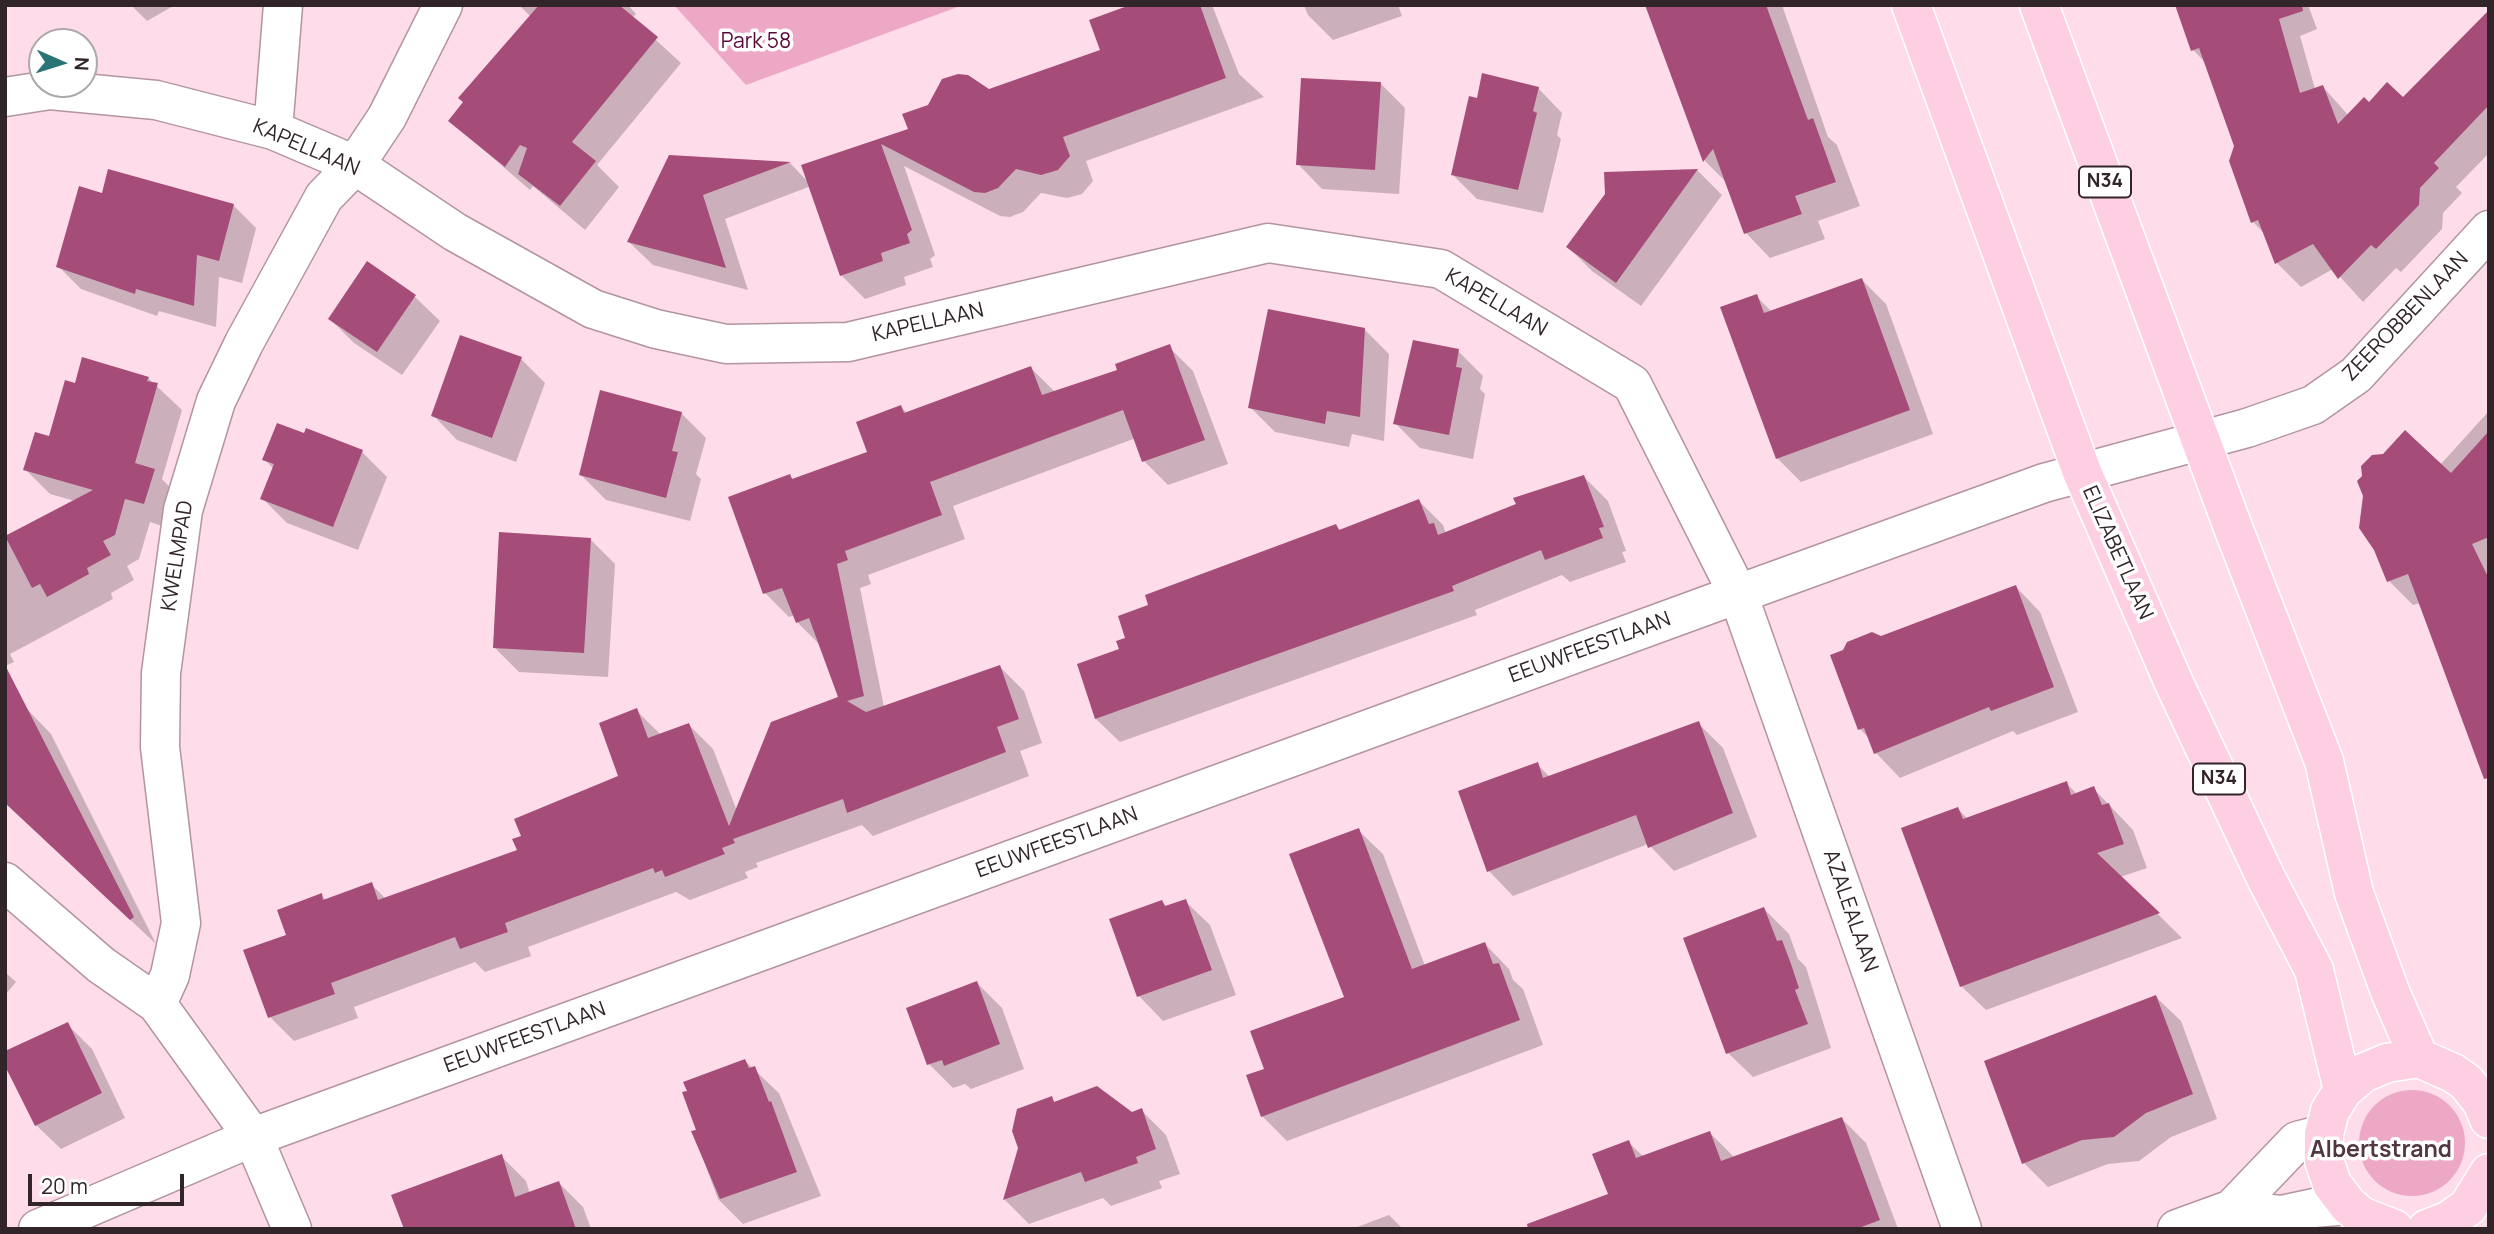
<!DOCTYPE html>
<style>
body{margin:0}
#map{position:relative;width:2494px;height:1234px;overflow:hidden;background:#fedcea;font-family:Manrope,sans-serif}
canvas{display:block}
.frame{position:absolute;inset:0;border:7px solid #32252a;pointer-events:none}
.north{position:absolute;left:28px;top:28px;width:70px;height:70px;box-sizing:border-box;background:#fff;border:2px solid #ada8aa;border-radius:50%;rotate:93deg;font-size:19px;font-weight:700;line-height:28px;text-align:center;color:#32252a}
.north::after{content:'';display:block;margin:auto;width:24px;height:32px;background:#297477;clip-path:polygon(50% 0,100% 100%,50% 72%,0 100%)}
.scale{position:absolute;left:28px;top:1174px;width:156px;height:32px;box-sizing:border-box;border:4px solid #32252a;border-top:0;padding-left:9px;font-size:21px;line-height:24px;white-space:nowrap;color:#32252a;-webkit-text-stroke:5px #fff;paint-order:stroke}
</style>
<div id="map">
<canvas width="2494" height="1234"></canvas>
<div class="frame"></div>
<div class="north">N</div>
<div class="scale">20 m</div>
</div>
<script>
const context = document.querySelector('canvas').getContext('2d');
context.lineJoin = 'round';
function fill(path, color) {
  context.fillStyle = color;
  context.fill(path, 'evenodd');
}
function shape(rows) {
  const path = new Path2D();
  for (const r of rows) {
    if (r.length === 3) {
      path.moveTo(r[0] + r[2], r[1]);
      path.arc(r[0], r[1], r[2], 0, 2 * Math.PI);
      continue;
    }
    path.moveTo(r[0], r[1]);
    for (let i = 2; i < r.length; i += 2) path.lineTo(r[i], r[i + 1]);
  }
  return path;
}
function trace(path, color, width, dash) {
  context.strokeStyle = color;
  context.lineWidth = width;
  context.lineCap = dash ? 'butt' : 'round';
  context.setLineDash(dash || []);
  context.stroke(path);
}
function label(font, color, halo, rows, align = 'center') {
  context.font = font + ' Manrope,sans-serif';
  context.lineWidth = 7;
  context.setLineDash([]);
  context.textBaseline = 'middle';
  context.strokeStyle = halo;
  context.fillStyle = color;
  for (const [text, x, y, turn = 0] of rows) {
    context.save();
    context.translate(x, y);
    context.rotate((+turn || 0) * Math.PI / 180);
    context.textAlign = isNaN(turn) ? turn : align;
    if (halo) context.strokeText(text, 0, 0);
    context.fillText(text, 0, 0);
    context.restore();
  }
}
fill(shape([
 [674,5,963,5,746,85],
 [2412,1143,53]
]), '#eda8c6');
fill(shape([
 [131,5,175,5,147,21],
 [519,5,628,5,636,14,632,18,681,63,597,165,619,187,585,230,533,186,530,190,450,121,531,17],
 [1135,5,1212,5,1239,74,1264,97,1086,161,1093,181,1082,194,1067,198,1041,193,1023,212,1010,217,1000,216,904,166,935,255,930,259,933,267,904,277,906,285,865,299,841,275,811,186,725,219,748,290,653,265,629,242,670,157,790,163,809,183,804,166,910,130,989,91,1107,65],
 [1304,5,1398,5,1402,16,1333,40,1308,15],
 [1646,5,1782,5,1828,137,1837,145,1860,206,1818,221,1825,239,1770,258,1746,233,1728,184,1705,161],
 [2177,5,2308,5,2317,29,2300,36,2315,89,2323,87,2349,116,2369,105,2403,99,2489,13,2489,153,2456,187,2462,193,2443,213,2442,229,2401,272,2396,268,2363,302,2333,269,2301,287,2277,263,2265,234,2253,222,2236,146,2206,63,2193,50],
 [1380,83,1405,108,1399,194,1322,189,1298,164],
 [1538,88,1562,113,1557,135,1561,139,1543,213,1477,199,1453,175,1478,100],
 [1697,170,1722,195,1641,306,1592,271,1568,247,1606,194,1606,174],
 [103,195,233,205,256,228,242,283,219,277,216,327,159,311,157,316,81,289,58,266],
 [367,264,415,297,440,321,402,375,354,343,330,319],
 [1862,280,1886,304,1933,434,1801,482,1777,458,1756,296,1772,312],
 [1364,329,1389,354,1384,441,1352,434,1349,447,1275,432,1250,407],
 [1169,347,1193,371,1228,464,1168,485,1144,461,1136,438,953,506,965,539,868,575,871,584,860,588,884,707,1000,667,1024,691,1042,743,1020,751,1029,776,873,836,862,825,756,863,758,867,745,872,748,878,690,900,676,892,528,947,531,956,485,972,475,962,354,1007,358,1018,294,1041,270,1017,288,936,321,895,326,900,371,884,386,899,519,851,523,837,620,777,637,711,661,735,689,725,713,749,737,811,841,698,822,647,797,622,795,615,789,617,765,593,730,498,790,476,794,480,869,453,901,407,908,414,1031,368,1055,392,1119,371],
 [1458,351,1483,376,1480,389,1485,394,1473,459,1420,448,1395,423],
 [521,359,545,383,516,462,457,440,433,415],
 [148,378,182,410,162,479,178,496,169,528,150,522,139,559,127,566,134,580,111,593,113,599,10,654,14,662,5,666,5,538,75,501,50,494,25,469,50,438,76,385],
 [2489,411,2489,775,2421,603,2413,605,2389,581,2375,549,2362,532,2360,518,2365,496,2440,465],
 [681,413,706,438,696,474,701,479,690,521,606,500,581,475],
 [362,452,387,477,358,550,287,523,262,498,274,469,264,459],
 [1584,477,1608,501,1626,551,1622,552,1626,562,1570,582,1562,575,1475,610,1477,615,1120,742,1096,719,1079,665,1121,650,1336,526,1341,531,1419,501,1443,525,1446,534],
 [590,539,615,564,608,677,519,672,494,647],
 [2016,587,2040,612,2078,712,2017,735,2013,731,1900,778,1876,753,1870,739,1860,729,1844,651],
 [27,709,51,734,156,944,5,802],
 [1698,723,1723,748,1757,837,1674,871,1648,844,1513,896,1489,871,1537,764,1550,777],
 [2066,783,2077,794,2093,788,2133,830,2147,868,2120,877,2182,938,1986,1010,1961,986,1958,809,1968,819],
 [1358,830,1383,854,1425,966,1485,944,1509,969,1513,980,1523,989,1543,1045,1287,1141,1262,1116,1266,1070,1346,998],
 [1185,901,1210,925,1236,995,1163,1021,1139,996,1162,902,1167,907],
 [1764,909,1789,934,1798,959,1806,967,1831,1048,1753,1077,1728,1053],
 [5,972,16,982,5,995],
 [977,983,1002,1008,1024,1069,971,1089,965,1084,953,1088,929,1064],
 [2156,997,2181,1021,2217,1119,2171,1137,2139,1161,2108,1164,2048,1187,2024,1163],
 [67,1024,92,1049,125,1118,61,1149,36,1125],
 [745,1061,779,1093,821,1196,743,1224,718,1199,693,1132,698,1131],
 [1051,1098,1056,1103,1132,1114,1141,1110,1166,1135,1180,1174,1159,1181,1162,1188,1111,1206,1103,1198,1029,1224,1005,1200,1020,1148],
 [1842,1119,1866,1143,1898,1229,1521,1229,1610,1195,1629,1143,1644,1157,1710,1133,1735,1158],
 [501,1156,526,1181,530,1194,559,1183,583,1207,591,1229,406,1229],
 [1389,1215,1403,1229,1352,1229]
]), '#0003');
fill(shape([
 [539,5,619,5,658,37,572,142,596,161,560,206,518,174,527,148,520,145,505,167,448,121,463,102,458,98],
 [1130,5,1200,5,1226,78,1063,137,1070,156,1058,170,1041,175,1016,169,998,188,985,193,974,192,881,144,912,230,907,234,910,243,881,253,883,261,840,276,801,165,908,129,902,114,928,105,942,79,958,74,968,75,989,89,1100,50,1089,20],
 [1645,5,1766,5,1808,120,1813,118,1836,182,1795,196,1802,214,1744,234,1713,149,1703,162],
 [2175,5,2302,5,2303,11,2279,19,2300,93,2323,85,2338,124,2364,97,2369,102,2387,82,2403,97,2489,10,2489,105,2434,163,2439,168,2420,188,2419,205,2376,249,2371,245,2338,279,2313,244,2275,264,2258,220,2251,223,2229,161,2234,146,2199,48,2191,51],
 [1482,73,1539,87,1533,111,1537,113,1518,190,1451,175,1469,96,1477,98],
 [1301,78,1381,82,1375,170,1296,165],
 [669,155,791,162,703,195,726,268,627,242],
 [108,169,234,204,219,261,197,255,194,306,136,289,135,294,56,267,79,186,102,193],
 [1698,169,1616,283,1566,247,1605,194,1604,172],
 [367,261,416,295,377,352,328,319],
 [1862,278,1910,410,1776,459,1720,307,1757,294,1764,313],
 [1268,309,1365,328,1360,417,1327,411,1325,424,1248,408],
 [460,335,522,357,492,438,431,416],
 [1413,340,1459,349,1456,367,1462,368,1449,435,1393,424],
 [1170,344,1205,440,1142,462,1123,410,930,482,942,515,845,551,848,560,837,564,864,696,847,701,866,712,1000,665,1019,719,997,727,1006,752,847,813,843,799,733,839,735,843,722,848,725,854,665,877,662,870,655,873,653,868,505,923,508,932,460,949,455,937,331,983,335,994,268,1018,243,950,286,935,277,910,322,893,323,900,372,882,378,900,517,850,512,839,521,836,514,819,618,776,599,723,637,708,648,738,689,723,729,826,771,722,838,697,809,618,796,623,782,588,763,594,728,497,790,474,792,479,867,452,856,422,901,405,904,413,1031,366,1042,395,1117,370,1115,364],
 [82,357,149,377,147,381,158,383,135,463,155,469,144,504,125,499,115,535,103,541,111,555,87,568,89,574,47,597,40,584,32,588,5,536,93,490,23,470,35,432,49,436,65,380,75,383],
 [600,390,682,412,672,451,678,452,666,498,579,475],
 [277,423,304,433,306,428,363,450,333,527,260,499,274,464,262,460],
 [2405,430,2451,473,2489,431,2489,537,2472,544,2489,579,2489,778,2484,779,2408,574,2387,582,2374,550,2359,528,2363,496,2357,481,2362,476,2361,466,2372,455,2383,454],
 [1584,475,1604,527,1599,528,1603,538,1545,560,1541,550,1452,586,1454,591,1095,719,1077,664,1119,649,1116,641,1125,638,1118,616,1148,605,1145,595,1336,524,1339,530,1419,499,1429,524,1434,523,1438,535,1516,504,1513,498],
 [499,532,591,538,584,653,493,648],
 [2016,585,2054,687,1991,711,1989,707,1874,754,1864,728,1858,730,1830,655,1843,650,1847,642,1872,632,1881,636],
 [5,665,134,917,130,920,5,803],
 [1699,721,1733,813,1648,848,1636,815,1487,872,1458,791,1538,762,1543,778],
 [2067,781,2071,795,2094,786,2102,805,2109,803,2124,844,2097,853,2160,913,1960,987,1901,828,1958,807,1963,819],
 [1359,828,1412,969,1485,942,1493,964,1499,963,1520,1020,1261,1117,1246,1075,1264,1069,1250,1031,1344,997,1289,854],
 [1186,899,1212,970,1137,997,1109,919,1162,900,1165,906],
 [1764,907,1777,941,1782,940,1791,964,1799,988,1795,990,1808,1024,1726,1054,1683,938],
 [977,981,1000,1044,944,1066,942,1060,927,1065,906,1008],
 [2156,995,2193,1094,2146,1113,2114,1137,2082,1140,2022,1164,1984,1061],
 [68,1022,102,1093,35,1126,5,1066,5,1051],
 [745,1059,749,1068,755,1066,769,1102,771,1101,797,1172,720,1199,691,1131,696,1130,682,1092,687,1091,683,1082],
 [1097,1086,1132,1112,1142,1108,1156,1149,1136,1157,1138,1163,1085,1182,1081,1172,1003,1200,1018,1148,1012,1131,1017,1109,1052,1096,1054,1102],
 [1842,1117,1880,1220,1856,1229,1528,1229,1527,1224,1608,1194,1592,1154,1629,1140,1636,1158,1710,1131,1721,1161],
 [502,1154,515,1197,559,1181,576,1229,404,1229,391,1195]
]), '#a54d78');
const minor = shape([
 [5,97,50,90,156,100,273,130,355,165,455,232,593,309,656,329,726,344,848,342,1268,243,1441,269,1632,384,1738,594,1962,1229],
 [273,130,283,5],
 [5,882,101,965,157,1004,253,1137,292,1229],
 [157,1004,170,975,181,923,160,747,161,673,183,510,216,401,244,343,324,197,355,165,387,117,443,5],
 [2232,1209,2297,1141,2324,1134],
 [38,1229,253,1137,1738,594,2044,483,2247,428,2313,405,2356,375,2489,230],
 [2177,1229,2232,1209,2281,1215,2314,1208,2348,1205]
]);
const primary = shape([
 [1911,5,2082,472,2174,683,2266,878,2314,970,2343,1090],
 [2039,5,2234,530,2324,761,2354,893,2391,994,2419,1058],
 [2394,1229,2361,1216,2348,1205,2332,1184,2324,1160,2324,1134,2330,1111,2343,1090,2363,1073,2387,1063,2419,1058,2453,1073,2466,1082,2482,1102,2489,1119],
 [2427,1229,2448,1221,2468,1207,2489,1173]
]);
trace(minor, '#b394a1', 41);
trace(primary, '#fff', 41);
trace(minor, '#fff', 38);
trace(primary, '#fecee3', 38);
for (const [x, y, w] of [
 [2105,182,52],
 [2219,779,52]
]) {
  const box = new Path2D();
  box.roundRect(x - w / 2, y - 15.5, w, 31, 5);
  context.fillStyle = '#fff';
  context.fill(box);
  trace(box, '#32252a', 2);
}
label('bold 19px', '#32252a', null, [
 ["N34",2105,182],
 ["N34",2219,779]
]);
label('21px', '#5c073a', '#fff', [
 ["Park 58",756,42]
]);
label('21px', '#32252a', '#fff', [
 ["KAPELLAAN",306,148,23],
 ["KAPELLAAN",1496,303,30],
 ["ZEEROBBENLAAN",2406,317,-46],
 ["KAPELLAAN",928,323,-13],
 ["ELIZABETLAAN",2117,553,66],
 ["KWELMPAD",178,556,-81],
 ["EEUWFEESTLAAN",1590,648,-20],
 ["EEUWFEESTLAAN",1057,843,-20],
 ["AZALEALAAN",1850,911,71],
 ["EEUWFEESTLAAN",525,1038,-20]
]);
label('bold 23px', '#523743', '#fff', [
 ["Albertstrand",2381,1151]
]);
</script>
